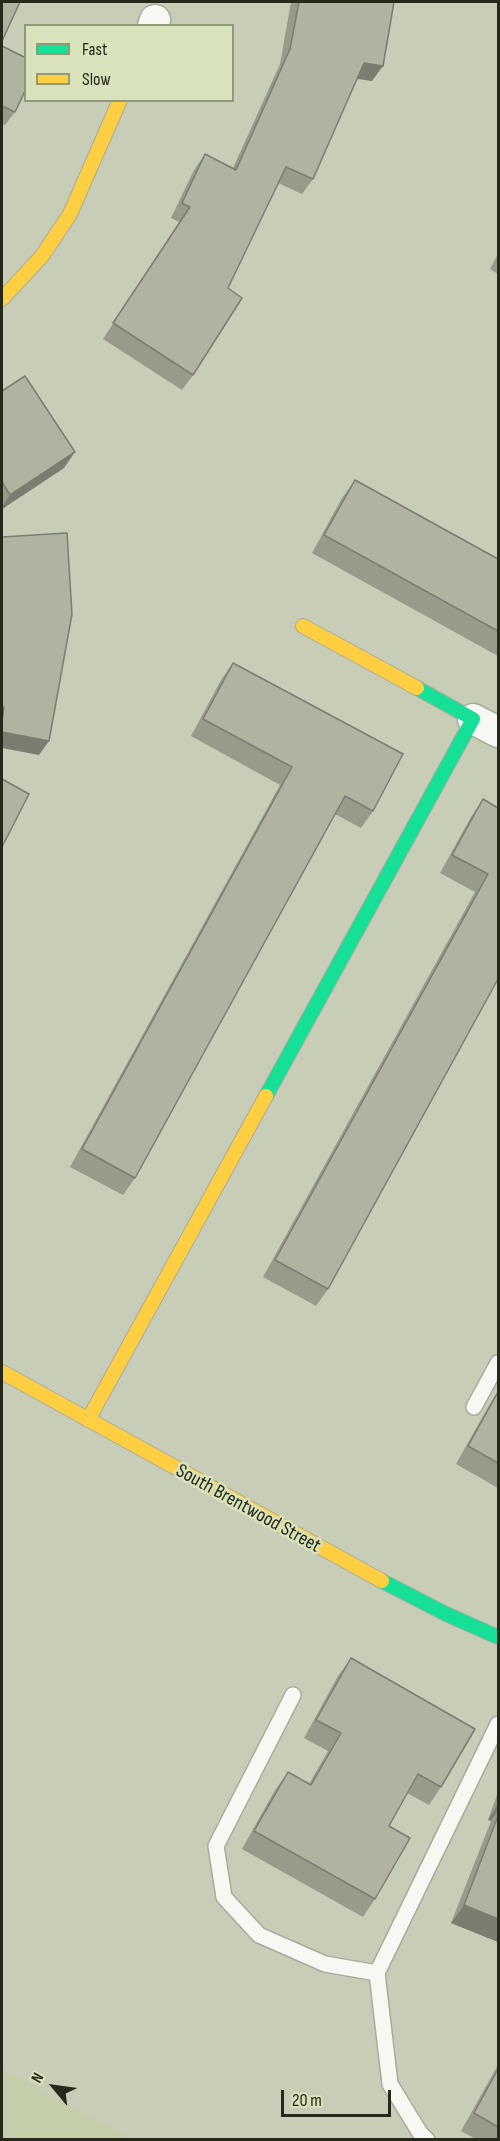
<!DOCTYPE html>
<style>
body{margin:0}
#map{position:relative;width:500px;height:2141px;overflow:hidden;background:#c7cdb7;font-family:"Sofia Sans Condensed",sans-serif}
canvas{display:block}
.frame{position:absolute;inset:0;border:3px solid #25291a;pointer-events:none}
.legend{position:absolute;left:24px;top:24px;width:210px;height:78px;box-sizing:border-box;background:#d9e3bb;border:2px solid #91997b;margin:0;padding:8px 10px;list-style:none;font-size:18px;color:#25291a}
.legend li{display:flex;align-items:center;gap:12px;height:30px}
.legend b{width:30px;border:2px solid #91997b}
.north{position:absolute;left:24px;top:2057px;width:60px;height:60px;-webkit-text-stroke:4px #d9e3bb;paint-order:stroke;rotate:299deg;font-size:16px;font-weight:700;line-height:24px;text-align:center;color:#25291a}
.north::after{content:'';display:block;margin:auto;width:21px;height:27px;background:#25291a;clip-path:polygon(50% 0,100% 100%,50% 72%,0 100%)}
.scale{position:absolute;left:281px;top:2090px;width:110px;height:27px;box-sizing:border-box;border:3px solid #25291a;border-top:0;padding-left:8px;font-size:18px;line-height:21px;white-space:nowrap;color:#25291a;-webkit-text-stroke:4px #d9e3bb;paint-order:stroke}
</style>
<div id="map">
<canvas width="500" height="2141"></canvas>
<div class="frame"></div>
<ul class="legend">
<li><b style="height:8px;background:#16e098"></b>Fast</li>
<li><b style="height:8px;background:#ffcf43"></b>Slow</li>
</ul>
<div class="north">N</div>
<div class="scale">20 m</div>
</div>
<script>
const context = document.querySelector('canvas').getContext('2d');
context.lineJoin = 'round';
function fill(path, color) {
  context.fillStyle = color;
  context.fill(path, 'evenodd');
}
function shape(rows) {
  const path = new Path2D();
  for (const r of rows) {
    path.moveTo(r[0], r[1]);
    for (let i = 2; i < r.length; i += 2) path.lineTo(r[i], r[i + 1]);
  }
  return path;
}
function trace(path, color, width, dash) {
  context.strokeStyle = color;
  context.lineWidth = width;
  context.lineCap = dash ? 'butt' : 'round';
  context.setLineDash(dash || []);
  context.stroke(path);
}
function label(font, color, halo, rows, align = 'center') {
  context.font = font + ' "Sofia Sans Condensed",sans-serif';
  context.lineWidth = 5;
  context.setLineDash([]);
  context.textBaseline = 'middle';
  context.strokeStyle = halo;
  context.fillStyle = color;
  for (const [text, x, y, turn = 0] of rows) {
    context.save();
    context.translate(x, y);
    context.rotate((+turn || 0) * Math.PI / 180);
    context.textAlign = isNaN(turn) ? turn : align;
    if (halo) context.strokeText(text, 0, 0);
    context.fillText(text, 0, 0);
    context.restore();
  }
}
fill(shape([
 [2,2069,131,2139,2,2139]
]), '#c5ceaa');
const lane = shape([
 [474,1407,498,1363],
 [293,1695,216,1846,224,1897,259,1935,325,1964,377,1973,498,1724],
 [377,1973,390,2084,420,2133,427,2140]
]);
const street = shape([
 [153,26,155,20],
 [473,719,498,732]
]);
const fast = shape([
 [266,1096,473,719,417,688],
 [382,1581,446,1614,498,1637]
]);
const slow = shape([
 [2,299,42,256,70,214,120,100],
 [303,626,417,688],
 [2,1372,382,1581],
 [88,1420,266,1096]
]);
trace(lane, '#a8ac9b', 18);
trace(street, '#a8ac9b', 33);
trace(fast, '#a8ac9b', 16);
trace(slow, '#a8ac9b', 16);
trace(lane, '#f7f8f4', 15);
trace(street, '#f7f8f4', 30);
trace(fast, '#16e098', 14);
trace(slow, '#ffcf43', 14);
fill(shape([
 [291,2,394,2,372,81,357,79,313,179,302,194,278,183,228,288,193,375,182,390,103,339,179,222,171,218,194,170,205,154,233,168,280,64],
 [2,46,15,112,5,125,2,124],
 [498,254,498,274,490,269],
 [2,391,64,468,2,509],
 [355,480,498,559,498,656,312,553,342,498],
 [233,663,373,811,361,828,335,814,135,1178,123,1195,70,1167,280,785,191,736,221,680],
 [483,799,498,979,328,1289,316,1306,263,1277,475,892,440,873,471,817],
 [498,1391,498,1488,456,1464,488,1407],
 [351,1658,441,1787,429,1805,407,1793,389,1826,375,1899,363,1917,242,1849,275,1790,288,1772,309,1784,328,1751,304,1738,338,1676],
 [498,1792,498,1942,451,1923,491,1821,488,1820],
 [498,2065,498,2139,476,2139,461,2131]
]), '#989a8a');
fill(shape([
 [364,63,383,66,372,81,354,78],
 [75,452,64,468,2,509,2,507,10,495],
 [2,732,49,741,39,755,2,748],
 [498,1804,498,1810,491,1821,488,1820],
 [464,1905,498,1919,498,1942,451,1923]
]), '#7c7d71');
const building = shape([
 [2,2,20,2,2,41,2,2],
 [299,2,394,2,383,66,364,63,313,179,286,167,228,288,242,298,193,375,113,323,190,207,182,203,205,154,236,170,290,49,299,2],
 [2,46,26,58,26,89,15,112,2,106,2,46],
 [25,376,75,452,10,495,2,482,2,391,25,376],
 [355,480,498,559,498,631,324,535,355,480],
 [67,533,72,614,49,741,2,732,2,722,4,707,2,706,2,537,67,533],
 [233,663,403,754,373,811,345,796,135,1178,82,1149,292,767,203,719,233,663],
 [2,779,29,794,2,847,2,779],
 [483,799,498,808,498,979,328,1289,275,1260,488,874,452,855,483,799],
 [498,1392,498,1463,468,1446,498,1392],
 [351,1658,475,1729,441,1787,418,1774,389,1826,410,1838,375,1899,254,1831,288,1772,311,1785,341,1733,316,1720,351,1658],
 [498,1816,498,1919,464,1905,498,1816],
 [498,2069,498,2127,474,2113,498,2069]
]);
fill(building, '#b1b3a1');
trace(building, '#7c7d71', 1.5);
label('20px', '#25291a', '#d9e3bb', [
 ["South Brentwood Street",248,1509,29]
]);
</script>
